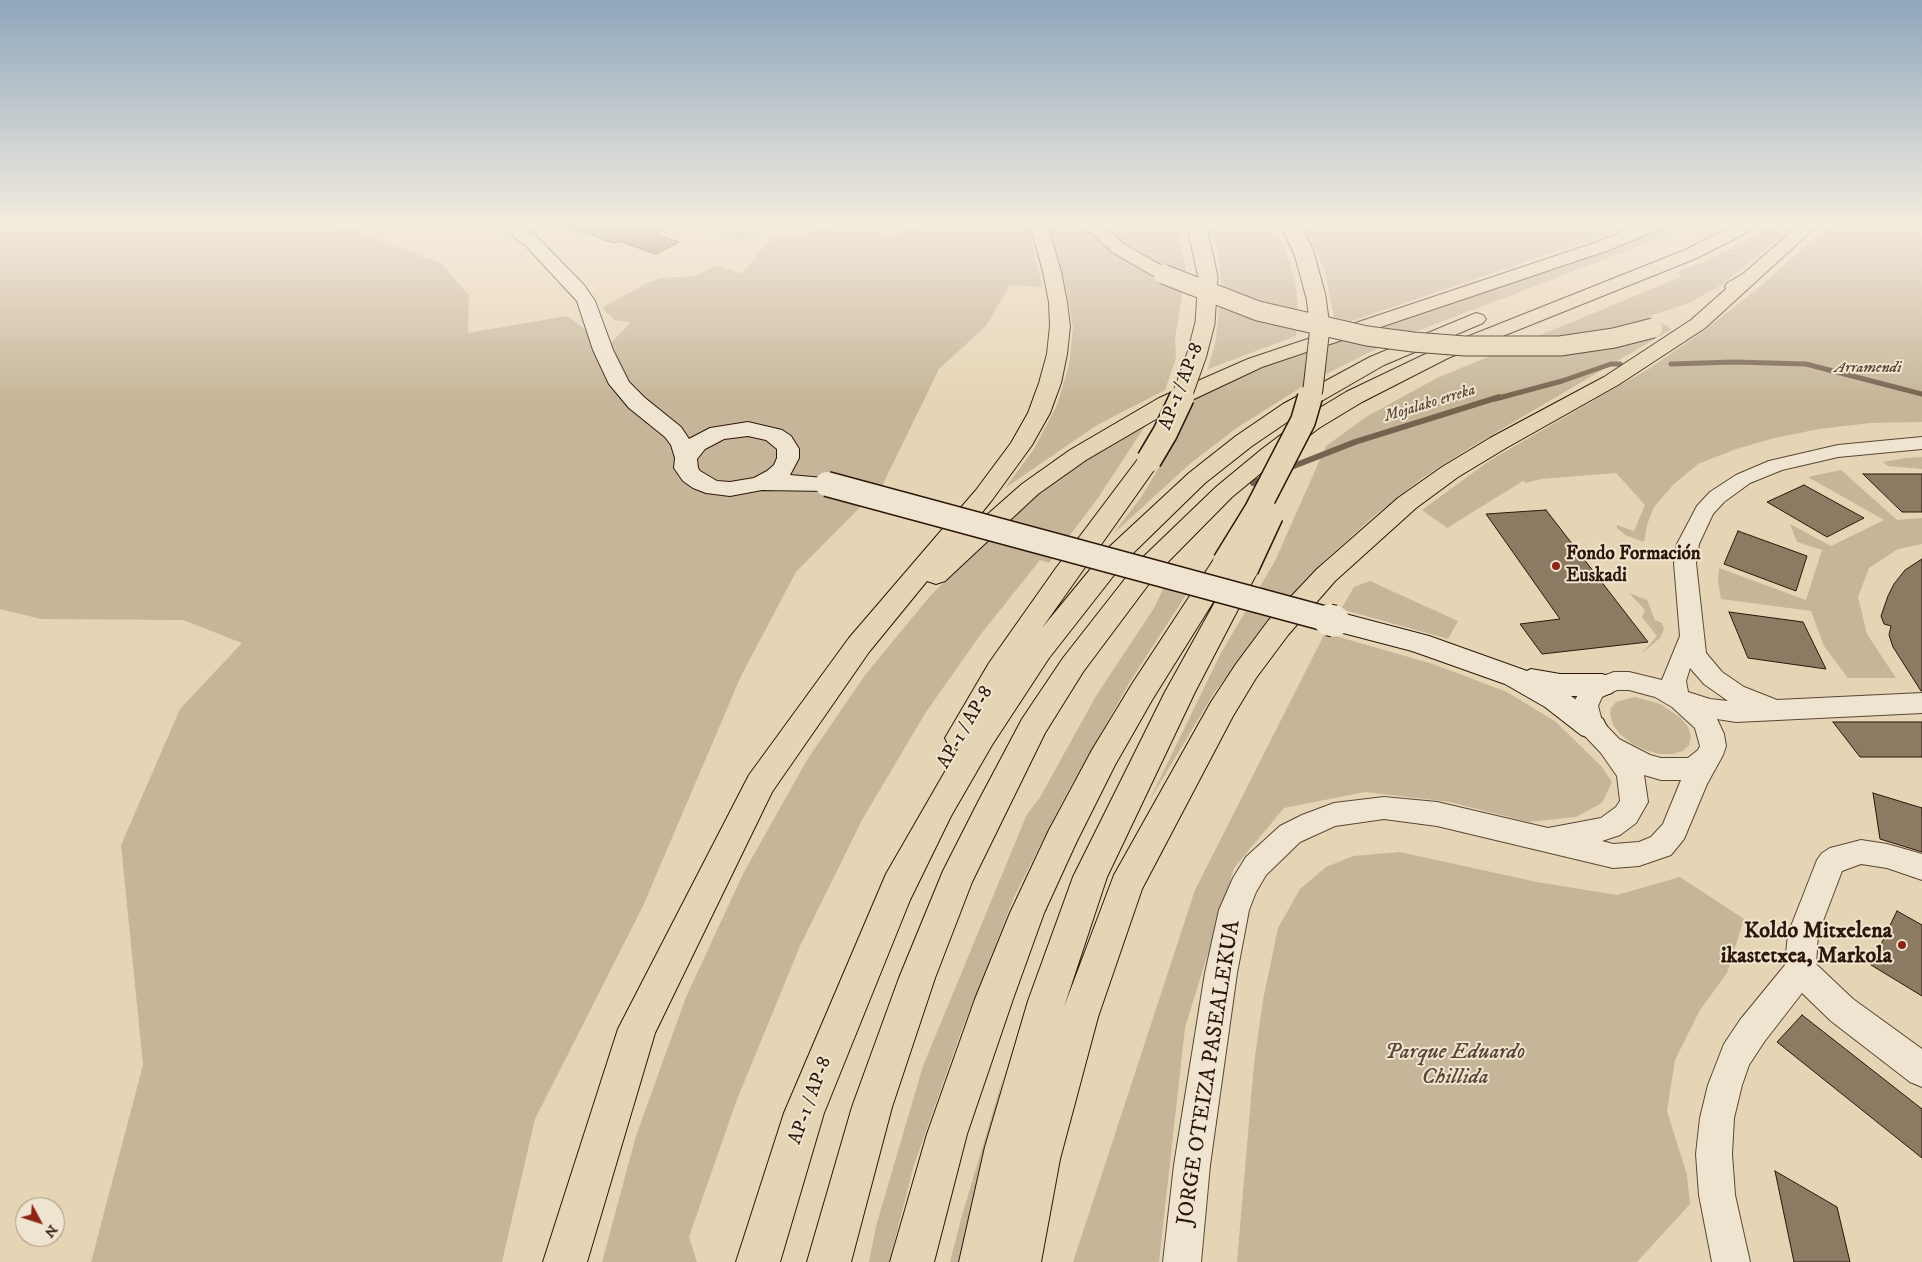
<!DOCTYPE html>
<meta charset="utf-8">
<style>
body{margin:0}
#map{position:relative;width:1922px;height:1262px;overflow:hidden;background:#e6d5b5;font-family:"IM FELL DW Pica",serif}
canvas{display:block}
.north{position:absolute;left:15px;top:1197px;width:50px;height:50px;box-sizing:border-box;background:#efe4cf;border:1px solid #a19280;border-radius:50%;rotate:130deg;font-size:14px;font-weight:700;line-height:20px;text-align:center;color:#2c170a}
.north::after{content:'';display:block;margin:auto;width:18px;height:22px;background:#8f2418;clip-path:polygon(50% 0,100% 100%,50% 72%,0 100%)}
</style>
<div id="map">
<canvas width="1922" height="1262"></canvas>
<div class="north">N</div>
</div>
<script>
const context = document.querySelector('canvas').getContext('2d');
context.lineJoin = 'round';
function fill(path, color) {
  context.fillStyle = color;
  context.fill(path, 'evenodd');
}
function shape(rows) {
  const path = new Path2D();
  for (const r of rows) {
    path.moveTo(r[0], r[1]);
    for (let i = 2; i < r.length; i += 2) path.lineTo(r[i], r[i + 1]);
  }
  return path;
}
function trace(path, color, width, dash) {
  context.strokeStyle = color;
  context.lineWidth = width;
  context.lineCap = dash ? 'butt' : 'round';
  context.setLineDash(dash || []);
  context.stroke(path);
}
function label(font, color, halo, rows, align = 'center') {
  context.font = font + ' "IM FELL DW Pica",serif';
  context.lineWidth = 4;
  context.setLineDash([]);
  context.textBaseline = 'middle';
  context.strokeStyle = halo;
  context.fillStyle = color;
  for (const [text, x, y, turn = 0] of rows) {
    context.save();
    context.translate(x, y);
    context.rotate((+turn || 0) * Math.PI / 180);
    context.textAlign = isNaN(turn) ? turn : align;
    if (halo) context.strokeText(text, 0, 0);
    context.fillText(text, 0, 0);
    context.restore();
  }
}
fill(shape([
 [0,223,177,223,180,230,178,223,332,223,346,226,441,263,469,295,468,333,567,316,608,346,631,322,615,320,607,313,603,307,649,282,662,278,695,276,716,265,742,274,768,242,772,233,804,233,837,223,878,223,884,235,905,231,919,223,1029,223,1042,287,1010,285,986,326,939,369,883,484,796,572,741,676,643,906,535,1119,502,1262,91,1262,143,1065,121,845,180,709,242,643,183,620,41,619,0,609],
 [681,223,759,223,767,226,739,242],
 [1049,223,1081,223,1089,231,1106,226,1104,223,1173,223,1181,242,1186,270,1175,339,1176,358,1165,390,1097,425,1005,488,1034,449,1057,405,1069,365,1073,328,1067,291],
 [1209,223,1273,223,1286,251,1295,281,1298,306,1296,336,1208,369,1216,339,1221,285,1219,258],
 [1305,223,1641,223,1349,322,1334,317,1325,272],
 [1672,223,1692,223,1671,234,1394,340,1308,383,1238,427,1192,462,1113,534,1142,496,1164,459,1194,395,1256,369,1646,235],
 [1776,223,1797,223,1720,286,1689,303,1650,316,1672,329,1466,450,1421,479,1373,517,1326,559,1270,619,1214,693,1148,803,1221,653,1275,561,1326,446,1366,417,1437,378,1683,276,1676,273,1718,255],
 [1832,223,1922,223,1922,422,1870,423,1819,429,1775,438,1736,449,1698,464,1674,484,1654,507,1647,525,1644,542,1625,535,1617,528,1617,525,1634,531,1645,505,1616,473,1541,479,1526,483,1523,481,1447,528,1422,510,1489,461,1650,368,1705,330,1763,284],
 [1149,420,1098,498,1049,563,1040,560,981,634,926,712,862,820,800,946,736,1102,689,1237,697,1262,602,1262,636,1136,686,997,744,872,807,760,865,675,931,595,996,531,1034,498,1084,461],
 [1922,457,1922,469,1888,466,1883,462,1906,458],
 [1841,470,1897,520,1922,518,1922,544,1898,549,1869,568,1858,597,1867,634,1896,678,1848,678,1824,646,1811,611,1721,599,1718,581,1719,568,1806,600,1822,550,1797,542,1790,524,1831,546,1884,520,1808,477],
 [1168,579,1191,587,1131,680,1064,798,1015,895,961,1032,914,1165,889,1262,869,1262,876,1226,923,1066,1027,814,1039,799,1096,696,1154,608],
 [1370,581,1458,621,1448,639,1341,609,1354,587],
 [1629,593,1647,600,1655,620,1662,623,1664,629,1660,638,1641,654,1657,636,1642,617,1645,610],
 [1325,633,1433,664,1507,692,1556,722,1602,767,1612,782,1602,803,1576,817,1528,822,1450,802,1365,792,1284,808,1234,868,1185,1028,1159,1262,1073,1262,1195,890],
 [1635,697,1660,704,1681,718,1688,727,1691,736,1689,745,1683,751,1672,754,1659,754,1645,750,1631,743,1620,734,1613,725,1610,715,1611,708,1616,702],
 [1400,852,1537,882,1617,895,1680,877,1744,919,1727,973,1700,1010,1675,1060,1667,1111,1687,1175,1690,1204,1637,1262,1237,1262,1254,1063,1263,1000,1278,928,1300,889,1326,867,1353,856],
 [1004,1074,959,1262,950,1262,961,1219]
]), '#c6b598');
trace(shape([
 [1671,364,1734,362,1806,364,1922,394],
 [1495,399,1562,381,1611,364,1620,364]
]), '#76624e', 5);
trace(shape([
 [1286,469,1355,442,1499,397],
 [1253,483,1267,477]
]), '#76624e', 6);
const building = shape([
 [565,223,676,223,655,234,679,242,656,254,619,241,614,243,565,226,565,223],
 [1863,474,1922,474,1922,512,1902,512,1863,474],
 [1804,485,1864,518,1827,537,1767,502,1804,485],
 [1546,510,1648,642,1542,654,1520,624,1560,619,1486,514,1546,510],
 [1738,531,1807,556,1796,591,1724,564,1738,531],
 [1922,559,1922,691,1921,691,1893,647,1889,635,1891,626,1884,624,1881,616,1888,596,1894,584,1905,570,1922,559],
 [1729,612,1803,622,1826,669,1748,658,1729,612],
 [1833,722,1922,722,1922,757,1860,757,1833,722],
 [1873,793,1922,808,1922,852,1880,839,1873,793],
 [1897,911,1922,925,1922,996,1871,965,1897,911],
 [1802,1015,1922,1109,1922,1158,1777,1042,1802,1015],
 [1775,1171,1837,1207,1850,1262,1794,1262,1775,1171]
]);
fill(building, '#8d7a63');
trace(building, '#2c170a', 1);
const street = shape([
 [1922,437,1922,449,1838,457,1782,470,1750,483,1724,502,1713,514,1699,544,1696,563,1706,653,1722,672,1744,687,1777,700,1922,693,1922,713,1736,722,1717,719,1724,734,1726,746,1723,755,1707,784,1684,839,1671,855,1639,866,1613,868,1437,826,1384,819,1335,826,1300,842,1266,875,1256,892,1249,910,1237,973,1210,1165,1201,1262,1163,1262,1174,1165,1205,973,1219,910,1233,878,1246,857,1280,826,1302,815,1334,803,1384,797,1437,802,1548,828,1601,818,1616,807,1620,801,1617,776,1601,753,1583,734,1574,716,1572,706,1584,683,1614,672,1629,672,1662,680,1680,636,1674,563,1677,544,1697,506,1710,492,1736,475,1769,461,1838,445,1922,437],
 [1690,668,1704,684,1728,701,1710,699,1688,692,1686,681,1690,668],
 [1617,690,1629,690,1655,697,1672,707,1695,728,1700,746,1698,750,1688,758,1661,758,1650,755,1619,739,1602,721,1598,706,1602,697,1617,690],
 [1644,775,1661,780,1681,780,1663,824,1651,837,1639,842,1613,844,1602,841,1620,835,1636,823,1648,802,1644,775],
 [1861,840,1887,844,1922,854,1922,880,1887,868,1861,864,1842,871,1818,934,1816,964,1853,999,1922,1049,1922,1087,1910,1082,1831,1021,1802,993,1764,1042,1749,1065,1742,1085,1734,1118,1732,1154,1735,1195,1750,1262,1712,1262,1699,1195,1696,1154,1700,1118,1708,1085,1724,1044,1740,1020,1785,965,1788,934,1817,860,1822,853,1830,848,1861,840]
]);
const secondary = shape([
 [495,223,515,223,537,237,584,285,595,301,613,350,629,382,645,398,681,427,689,439,710,428,748,422,782,430,791,436,799,449,799,458,790,475,835,479,839,484,835,489,827,491,762,490,730,496,706,493,693,488,683,481,674,468,675,458,671,445,665,437,629,408,609,384,593,350,577,301,525,245,495,223],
 [748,436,766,440,777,449,777,458,774,465,767,471,754,478,730,482,717,481,700,471,698,468,697,459,705,449,724,439,748,436],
 [1334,611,1429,636,1527,671,1531,669,1560,674,1602,674,1612,677,1616,685,1612,693,1602,696,1571,696,1603,719,1607,727,1603,735,1592,739,1581,735,1545,707,1505,684,1412,651,1324,628,1320,621,1324,614,1334,611]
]);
const highway = shape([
 [1030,223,1047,223,1061,272,1067,302,1070,326,1067,354,1061,383,1050,413,1032,445,992,500,963,536,1022,484,1070,450,1159,398,1248,359,1597,242,1643,223,1667,223,1665,227,1609,250,1262,367,1175,408,1086,460,1038,494,945,581,936,584,927,581,869,652,772,792,655,1033,587,1262,543,1262,618,1029,749,775,849,638,976,490,1011,443,1028,413,1039,383,1047,354,1050,326,1049,302,1043,272,1030,223],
 [1081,223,1100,223,1124,244,1169,270,1172,274,1169,278,1163,279,1157,278,1112,252,1081,223],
 [1738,223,1760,223,1758,227,1697,258,1448,358,1362,402,1319,428,1278,459,1232,497,1157,573,1083,672,1045,733,972,882,935,978,892,1107,851,1262,807,1262,852,1107,899,978,943,871,978,802,1022,719,1063,658,1139,561,1216,487,1262,449,1303,418,1346,392,1434,350,1685,250,1738,223],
 [1801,223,1820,223,1705,328,1618,385,1506,448,1458,477,1416,508,1335,581,1288,635,1256,678,1233,716,1142,889,1098,1017,1060,1159,1041,1262,959,1262,985,1147,1028,1001,1073,877,1165,692,1230,575,1152,700,1115,765,1076,843,1044,913,1013,999,967,1134,934,1262,890,1262,927,1134,975,999,1010,913,1049,830,1092,750,1132,684,1216,556,1225,554,1234,556,1237,563,1246,560,1255,563,1259,569,1195,692,1107,877,1064,1007,1114,875,1211,702,1236,664,1268,621,1317,569,1398,498,1442,467,1490,438,1604,377,1691,320,1726,289,1725,287,1727,283,1743,274,1801,223],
 [1476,313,1483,315,1486,319,1483,323,1384,365,1299,414,1252,446,1205,483,1125,561,1049,658,992,745,951,816,910,900,824,1113,780,1262,736,1262,784,1113,886,874,958,749,949,746,945,738,989,663,1056,568,1141,455,1149,453,1157,455,1161,460,1042,628,1107,549,1189,473,1236,436,1283,404,1370,357,1476,313]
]);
trace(street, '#5a4635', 2);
trace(secondary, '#2c170a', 2);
trace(highway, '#2c170a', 2);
fill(street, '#efe4cf');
fill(secondary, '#efe4cf');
fill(highway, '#e6d5b5');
const secondaryBridgeFar1 = shape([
 [827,484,1334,621]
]);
const secondaryBridge = shape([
 [1329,620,1334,621]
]);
const highwayBridgeFar1 = shape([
 [1290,223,1304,253,1316,297,1320,327,1313,389,1310,399],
 [1163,274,1258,311,1367,336,1413,342,1465,346,1560,346,1614,338,1653,328],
 [1181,399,1197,354,1205,323,1208,277,1196,223]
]);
const highwayBridge = shape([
 [1149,460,1165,433,1182,397],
 [1225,562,1257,510,1303,421,1310,397],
 [1246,569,1271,515]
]);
trace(secondaryBridgeFar1, '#2c170a', 27, []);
trace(secondaryBridge, '#2c170a', 33, []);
trace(highwayBridgeFar1, '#2c170a', 21, []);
trace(highwayBridge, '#2c170a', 27, []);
trace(secondaryBridgeFar1, '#efe4cf', 24);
trace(secondaryBridge, '#efe4cf', 31);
trace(highwayBridgeFar1, '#e6d5b5', 19);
trace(highwayBridge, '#e6d5b5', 24);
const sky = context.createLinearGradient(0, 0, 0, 400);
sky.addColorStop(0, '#8ea7bc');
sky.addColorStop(0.56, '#f4ecde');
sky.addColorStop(1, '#f4ecde00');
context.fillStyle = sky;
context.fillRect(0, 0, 1922, 400);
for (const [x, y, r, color] of [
 [1556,566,5,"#8f2418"],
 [1902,945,5,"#8f2418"]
]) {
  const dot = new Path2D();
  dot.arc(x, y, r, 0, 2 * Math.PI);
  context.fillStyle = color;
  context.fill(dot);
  trace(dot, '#efe4cf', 2);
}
label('italic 16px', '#5a4635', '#efe4cf', [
 ["Arramendi",1868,369]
]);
label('italic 16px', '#5d4937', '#efe4cf', [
 ["Mojalako erreka",1430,404,-17]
]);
label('19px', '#2c170a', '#efe4cf', [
 ["AP-1 / AP-8",1182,387,-69],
 ["AP-1 / AP-8",966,728,-60],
 ["AP-1 / AP-8",811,1101,-70]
]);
label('bold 19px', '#2c170a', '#efe4cf', [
 ["Fondo Formación",1566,555],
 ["Euskadi",1566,577]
], 'left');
label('bold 22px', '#2c170a', '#efe4cf', [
 ["Koldo Mitxelena",1892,932],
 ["ikastetxea, Markola",1892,957]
], 'right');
label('italic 22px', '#5a4635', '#efe4cf', [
 ["Parque Eduardo",1455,1053],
 ["Chillida",1455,1078]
]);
label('22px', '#2c170a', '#efe4cf', [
 ["JORGE OTEIZA PASEALEKUA",1210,1073,-81]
]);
</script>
